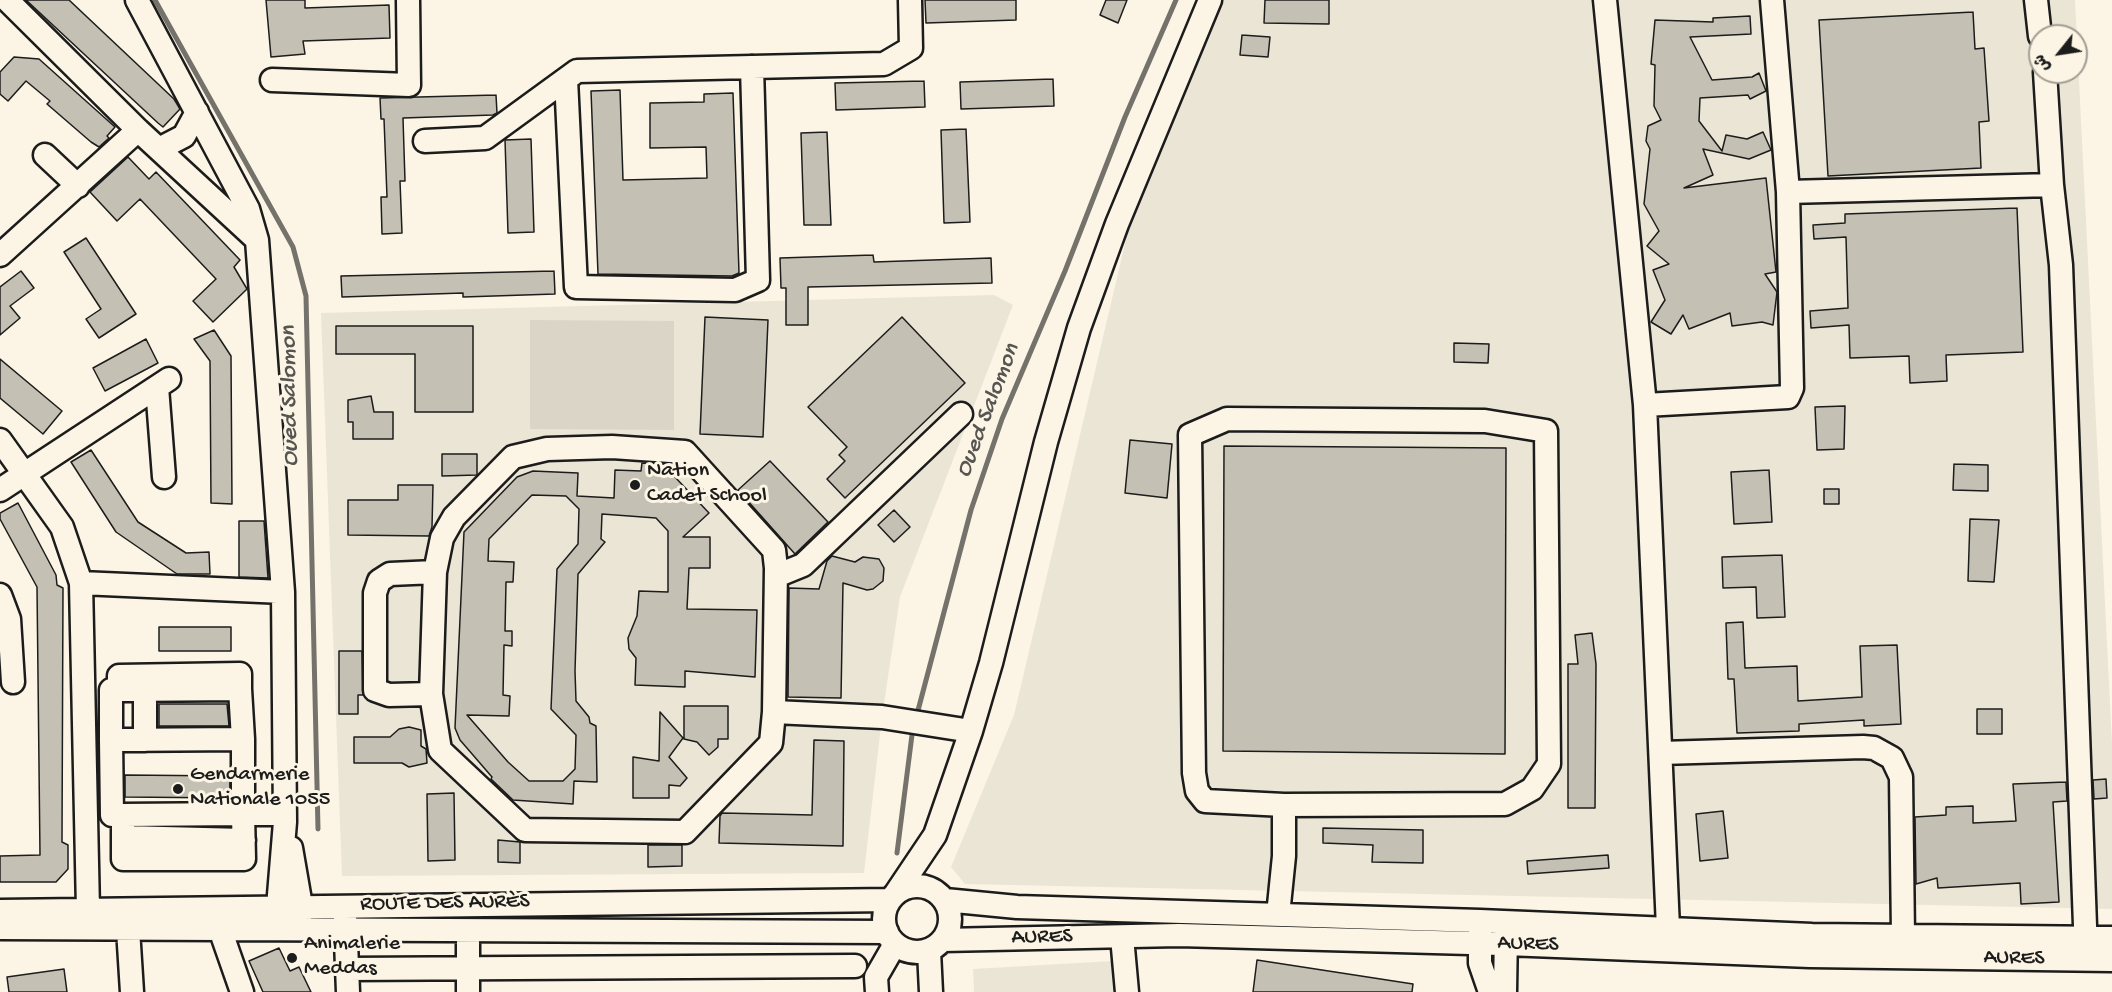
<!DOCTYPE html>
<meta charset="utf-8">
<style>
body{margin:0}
#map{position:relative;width:2112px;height:992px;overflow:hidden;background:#fcf5e5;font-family:"Gochi Hand","Playpen Sans Arabic",sans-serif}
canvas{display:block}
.north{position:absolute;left:2028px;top:24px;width:60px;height:60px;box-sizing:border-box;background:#fcf5e5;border:2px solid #a29e95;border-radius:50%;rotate:240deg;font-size:16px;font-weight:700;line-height:24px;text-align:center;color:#1c1c1c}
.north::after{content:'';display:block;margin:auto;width:21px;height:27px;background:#1c1c1c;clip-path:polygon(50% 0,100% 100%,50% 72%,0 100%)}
</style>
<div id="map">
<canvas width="2112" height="992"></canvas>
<div class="north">ش</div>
</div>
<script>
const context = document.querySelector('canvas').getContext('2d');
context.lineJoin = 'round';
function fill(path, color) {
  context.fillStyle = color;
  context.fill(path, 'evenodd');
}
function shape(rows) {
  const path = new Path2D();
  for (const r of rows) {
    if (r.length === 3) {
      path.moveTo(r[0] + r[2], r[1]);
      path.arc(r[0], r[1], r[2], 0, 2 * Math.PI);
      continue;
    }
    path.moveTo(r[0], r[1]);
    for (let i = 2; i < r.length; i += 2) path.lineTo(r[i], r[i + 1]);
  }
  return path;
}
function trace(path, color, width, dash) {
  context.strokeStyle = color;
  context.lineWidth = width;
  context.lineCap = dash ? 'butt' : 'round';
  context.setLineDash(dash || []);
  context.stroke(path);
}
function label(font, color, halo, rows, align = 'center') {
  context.font = font + ' "Gochi Hand",sans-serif';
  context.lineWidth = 6;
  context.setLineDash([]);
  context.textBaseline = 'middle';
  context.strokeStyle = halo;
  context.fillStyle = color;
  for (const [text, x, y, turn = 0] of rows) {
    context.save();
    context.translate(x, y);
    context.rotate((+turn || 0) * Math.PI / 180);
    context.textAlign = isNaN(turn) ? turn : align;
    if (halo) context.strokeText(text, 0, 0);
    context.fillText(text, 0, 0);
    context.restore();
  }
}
fill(shape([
 [1223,0,2075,0,2112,744,2112,909,965,884,951,867,1014,715,1136,197],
 [2040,36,2076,36,2076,72,2040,72],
 [994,295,1013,305,900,597,882,717,864,873,342,876,321,313],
 [1113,961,1115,992,974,992,973,969]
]), '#ebe5d6');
fill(shape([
 [530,320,674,321,674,430,530,429]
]), '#dbd5c8');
trace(shape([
 [155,0,293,247,306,296,318,829],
 [916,718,971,510,1002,419,1065,271,1125,117,1176,0],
 [897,853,913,727]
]), '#75726c', 5);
const building = shape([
 [26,0,69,0,174,99,180,109,163,127,158,123,26,0],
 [266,0,305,0,305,8,389,5,390,38,303,41,305,54,271,57,266,0],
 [925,0,1016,0,1016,20,926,23,925,0],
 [1106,0,1127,0,1118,23,1100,15,1106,0],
 [1265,0,1329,0,1329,24,1264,23,1265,0],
 [1973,12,1975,49,1984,48,1989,121,1979,122,1981,168,1828,176,1819,20,1973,12],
 [1750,16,1751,34,1690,37,1712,80,1752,77,1759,73,1766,91,1750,99,1748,95,1700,98,1699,121,1722,151,1726,135,1747,139,1763,132,1771,150,1749,159,1703,149,1713,175,1684,188,1766,178,1776,272,1765,274,1777,292,1773,325,1762,322,1732,326,1730,313,1689,329,1683,315,1671,334,1651,322,1665,300,1653,270,1669,264,1647,246,1659,231,1644,204,1650,149,1646,141,1648,126,1661,120,1654,106,1655,65,1651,64,1655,20,1713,22,1713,18,1750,16],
 [1242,35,1270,37,1268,57,1240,55,1242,35],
 [14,57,39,59,115,127,107,136,109,138,99,147,91,142,47,104,50,101,26,81,8,101,0,94,0,72,14,57],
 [1053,79,1054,106,961,109,960,82,1053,79],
 [924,81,925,107,836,110,835,83,924,81],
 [620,90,623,180,707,178,706,147,650,148,650,103,704,102,704,94,733,93,739,273,732,276,598,274,591,91,620,90],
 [496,95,497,113,493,115,403,118,405,181,400,181,402,233,382,234,381,197,387,197,384,119,381,119,380,98,496,95],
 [966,129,970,222,944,223,941,130,966,129],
 [827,132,831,225,804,225,801,133,827,132],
 [531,139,534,232,508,233,505,140,531,139],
 [128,157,149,179,156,172,240,260,234,267,247,289,213,322,193,301,216,279,140,199,117,221,90,192,128,157],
 [2017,208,2023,352,1946,355,1947,381,1910,383,1909,356,1850,358,1849,325,1811,328,1810,311,1848,308,1846,237,1814,239,1813,225,1845,223,1845,214,2017,208],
 [86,238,136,314,99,338,86,319,101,309,64,252,86,238],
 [873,255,874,262,991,258,992,283,808,287,808,325,786,325,786,288,781,288,780,258,873,255],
 [21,271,34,288,10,306,20,318,0,335,0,287,21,271],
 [554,271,555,294,463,297,463,293,342,297,341,276,554,271],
 [705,317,768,320,763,437,700,434,705,317],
 [902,317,965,383,845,498,827,479,845,461,839,455,847,447,808,407,902,317],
 [336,326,473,326,473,412,415,412,415,354,336,354,336,326],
 [214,330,231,356,232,504,211,503,210,361,194,339,214,330],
 [146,339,158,363,105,391,93,368,146,339],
 [1454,343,1489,344,1488,363,1454,362,1454,343],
 [0,359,62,411,43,434,0,398,0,359],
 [371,396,374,412,393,412,393,439,353,439,353,422,348,422,348,400,371,396],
 [1845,406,1844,449,1817,450,1815,407,1845,406],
 [1130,440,1172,444,1167,498,1125,493,1130,440],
 [1224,446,1506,448,1505,754,1223,751,1224,446],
 [91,450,138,522,186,553,209,552,210,574,177,574,116,532,71,462,91,450],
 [442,454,477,454,477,475,442,476,442,454],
 [770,461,828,522,795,554,738,490,770,461],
 [642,463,675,465,674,476,709,513,683,537,710,537,710,568,689,568,687,609,757,610,755,677,685,671,685,687,635,685,636,658,629,649,628,638,637,616,639,591,668,592,668,531,656,518,602,514,601,539,605,542,578,574,575,671,576,701,589,717,590,723,596,726,597,782,574,781,573,804,513,800,491,779,492,777,460,740,455,728,464,532,517,477,533,471,578,473,577,496,614,498,615,470,641,471,642,463],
 [532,495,566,496,579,509,578,544,557,569,551,709,576,735,575,769,563,781,529,781,508,762,467,715,509,716,510,696,503,695,504,645,512,646,512,631,505,631,506,582,513,582,514,562,488,561,489,539,532,495],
 [1954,464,1988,465,1988,491,1953,490,1954,464],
 [1769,470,1772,522,1734,524,1731,472,1769,470],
 [398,485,433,485,432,527,429,536,348,535,348,500,398,500,398,485],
 [1824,489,1839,489,1839,504,1824,504,1824,489],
 [18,503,56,575,57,585,63,588,62,842,68,845,68,869,56,882,0,882,0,856,40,855,37,587,0,519,0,513,18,503],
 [894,510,910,527,894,542,878,525,894,510],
 [1970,519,1999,520,1994,582,1968,581,1970,519],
 [239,521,264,521,268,578,239,577,239,521],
 [1782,555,1785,617,1757,618,1756,587,1723,588,1722,557,1782,555],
 [832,556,855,562,863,557,879,559,884,568,883,581,873,589,867,590,843,583,841,698,788,697,789,588,819,589,827,561,832,556],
 [1743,622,1745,668,1797,666,1798,701,1862,697,1860,646,1897,645,1901,724,1864,726,1864,720,1799,724,1799,731,1737,733,1734,679,1728,679,1726,623,1743,622],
 [159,627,231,627,231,651,159,651,159,627],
 [1592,633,1596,664,1595,808,1568,808,1568,664,1578,664,1575,635,1592,633],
 [339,651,362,651,363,695,358,695,358,714,339,714,339,651],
 [159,704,227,704,229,726,159,726,159,704],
 [684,706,728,706,728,739,718,739,718,747,709,755,697,742,684,739,684,706],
 [1977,709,2002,709,2002,734,1977,734,1977,709],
 [660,712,683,738,669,757,687,778,680,786,669,785,669,798,633,798,633,757,659,761,660,712],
 [409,727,421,730,421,746,426,749,427,763,409,767,402,763,354,763,354,737,390,737,399,729,409,727],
 [814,740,844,741,843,846,719,843,720,816,722,813,812,815,814,740],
 [125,775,230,776,230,798,125,797,125,775],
 [2106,779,2107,798,2094,799,2093,780,2106,779],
 [2066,782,2067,801,2053,802,2059,902,2021,904,2020,883,1938,888,1937,878,1916,884,1915,817,1946,815,1946,807,1973,806,1973,823,2016,821,2013,784,2066,782],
 [454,793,455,860,428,861,427,794,454,793],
 [1723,811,1728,858,1700,861,1696,814,1723,811],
 [1323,828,1423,830,1423,863,1372,862,1373,845,1323,843,1323,828],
 [498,840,520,842,520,863,498,862,498,840],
 [648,845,682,845,682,866,648,867,648,845],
 [1608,855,1609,868,1528,874,1527,861,1608,855],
 [279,948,290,971,299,967,311,992,263,992,249,961,279,948],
 [1257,960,1413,984,1412,992,1253,992,1257,960],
 [64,969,67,992,9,992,7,977,64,969]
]);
fill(building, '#c4c0b3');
trace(building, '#1c1c1c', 1.5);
const minor = shape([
 [7,0,138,130,256,239],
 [137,0,248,209,257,240,283,592,285,822,278,907,280,928],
 [1605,0,1645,405,1668,928],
 [2036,0,2040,36],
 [2045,72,2052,185,2061,265,2086,953],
 [566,79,576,287,735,290,758,280,752,67],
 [272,80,409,85,408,0],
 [425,141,485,138,577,71,884,64,911,48,910,0],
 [159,149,184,136,197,112],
 [45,155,78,186],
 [1788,192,2052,185],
 [0,255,138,130],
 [157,387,164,477],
 [1645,405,1788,397,1792,388,1788,192,1772,0],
 [1227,419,1485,421,1546,431,1549,764,1532,789,1505,804,1284,805,1205,801,1197,791,1194,773,1190,435,1227,419],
 [0,440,62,527,81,583,283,592],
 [612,447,685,452,774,550,776,568,774,712,771,743,685,832,525,830,440,750,431,694,435,572,442,538,454,517,513,457,547,449,612,447],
 [0,490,169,379],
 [776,576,803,565,961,414],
 [81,583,88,910],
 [0,595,9,619,13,682],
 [145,689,145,740],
 [240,689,243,739],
 [119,690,240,689,240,674,119,676,119,690,111,690,111,740,243,739,243,814,244,859,123,859,123,815,243,814,285,814],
 [431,694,389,695,375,690,375,593,379,581,390,574,435,572],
 [774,712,882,717,971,731],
 [111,740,112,815,123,815],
 [1661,753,1863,747,1874,748,1892,758,1901,777,1903,936],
 [123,837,244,840],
 [291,848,301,906,300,919],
 [917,919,33],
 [896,893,935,835,971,731,991,663,1046,442,1079,328,1117,224,1210,0],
 [945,900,1017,907,1480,921,1812,935,2112,938],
 [0,911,890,900],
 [1278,915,1284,856,1284,805],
 [345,916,348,992],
 [0,928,887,932],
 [1480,928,1480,963,1490,992],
 [128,929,132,992],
 [220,929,242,992],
 [468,931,468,992],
 [1122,937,1127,992],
 [943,940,1179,935,1506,944,1810,956,2112,960],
 [929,951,931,992],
 [347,969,855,966],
 [877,992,876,977,895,944],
 [1505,992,1506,931]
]);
trace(minor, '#1c1c1c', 27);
trace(minor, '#fcf5e5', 22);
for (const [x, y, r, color] of [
 [635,485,6,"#1c1c1c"],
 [178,789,6,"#1c1c1c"],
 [292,958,6,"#1c1c1c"]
]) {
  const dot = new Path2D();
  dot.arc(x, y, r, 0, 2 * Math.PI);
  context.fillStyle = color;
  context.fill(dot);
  trace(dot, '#fcf5e5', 2);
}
label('22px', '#1c1c1c', '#fcf5e5', [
 ["Nation",647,472],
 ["Cadet School",647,497],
 ["Gendarmerie",190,776],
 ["Nationale 1055",190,801],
 ["Animalerie",304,945],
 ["Meddas",304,970]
], 'left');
label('22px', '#1c1c1c', '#fcf5e5', [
 ["ROUTE DES AURÈS",445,904,-1],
 ["AURES",1042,938,-1],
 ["AURES",1528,945,2],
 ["AURES",2014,959,1]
]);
label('italic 24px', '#575551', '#fcf5e5', [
 ["Oued Salomon",291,396,-91],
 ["Oued Salomon",989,411,-69]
]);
</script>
